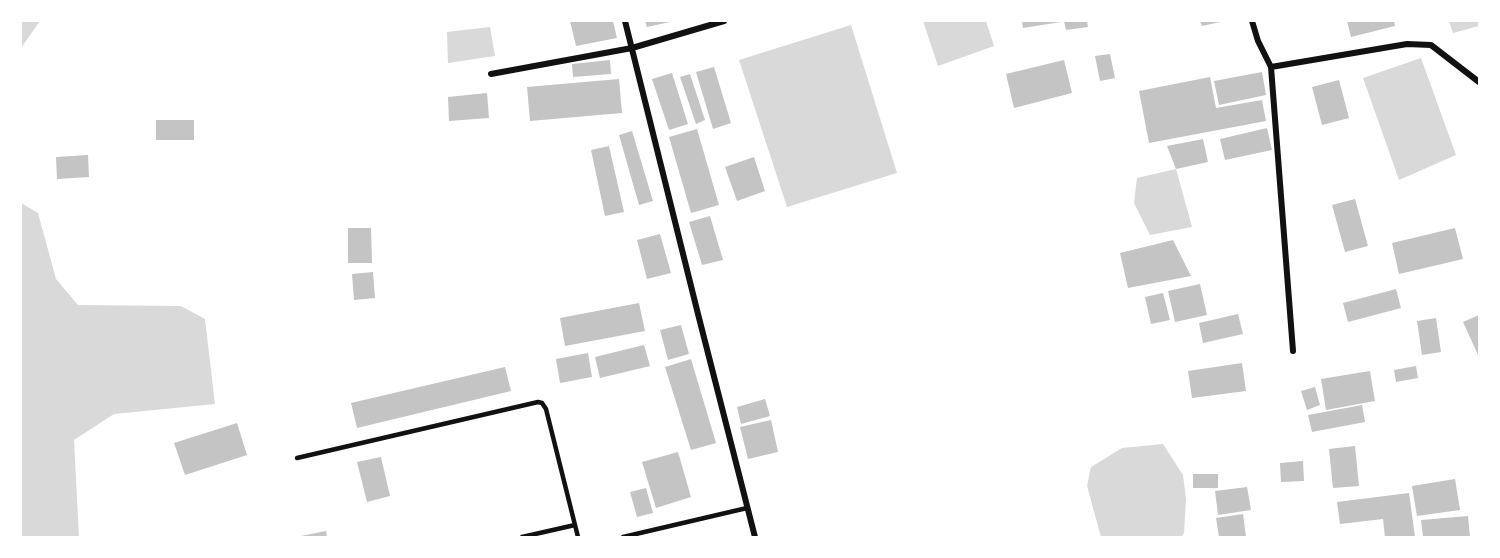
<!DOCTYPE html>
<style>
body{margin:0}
#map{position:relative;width:1500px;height:558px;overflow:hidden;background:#fff;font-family:Commissioner,sans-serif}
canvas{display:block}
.frame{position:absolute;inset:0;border:22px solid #fff;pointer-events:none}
</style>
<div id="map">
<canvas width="1500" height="558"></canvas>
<div class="frame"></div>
</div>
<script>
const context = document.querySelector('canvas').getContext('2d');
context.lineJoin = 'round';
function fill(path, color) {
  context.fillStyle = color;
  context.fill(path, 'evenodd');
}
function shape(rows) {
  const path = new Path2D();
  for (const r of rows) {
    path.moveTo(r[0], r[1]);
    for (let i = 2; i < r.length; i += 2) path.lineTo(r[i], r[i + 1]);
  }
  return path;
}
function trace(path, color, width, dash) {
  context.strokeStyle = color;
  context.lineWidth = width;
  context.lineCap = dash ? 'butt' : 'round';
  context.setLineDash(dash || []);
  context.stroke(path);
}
fill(shape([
 [21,21,40,21,21,48],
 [923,21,986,21,994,46,938,66],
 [1449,21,1479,21,1479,26,1453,33],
 [851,25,897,173,787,207,739,60],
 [490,27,495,56,448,63,447,32],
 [1421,58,1456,155,1399,180,1363,78],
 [1176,169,1192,227,1150,235,1134,203,1137,178],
 [21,203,38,213,56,279,78,305,181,306,205,319,215,404,114,414,74,440,79,537,21,537],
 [1163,444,1183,475,1186,499,1184,533,1181,537,1101,537,1087,486,1091,467,1122,448]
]), '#d9d9d9');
fill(shape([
 [570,21,613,21,617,38,576,46],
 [645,21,670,21,670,22,647,27],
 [1022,21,1061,21,1061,22,1023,28],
 [1064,21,1087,21,1088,27,1066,30],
 [1200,21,1220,21,1220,22,1202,26],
 [1347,21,1394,21,1395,26,1351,37],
 [1110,54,1115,78,1100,81,1095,56],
 [610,60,611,74,573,77,572,64],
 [1064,60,1072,93,1014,108,1006,74],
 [714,67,731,123,713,129,696,72],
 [1262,72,1266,95,1219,105,1214,81],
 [672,73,688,124,669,130,652,79],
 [690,74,705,120,696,124,680,77],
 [1210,77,1216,108,1262,100,1266,121,1149,143,1139,91],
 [619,79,622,113,530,121,527,87],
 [1339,80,1349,118,1322,125,1312,87],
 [487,93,489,118,449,121,448,97],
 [156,120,194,120,194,140,156,140],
 [1267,128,1272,150,1225,160,1220,139],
 [697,129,719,205,691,213,669,137],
 [632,131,653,201,639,205,619,135],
 [1203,139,1208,162,1176,169,1167,146],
 [609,146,624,212,605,216,591,150],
 [88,155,89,177,57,179,56,157],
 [754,157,765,191,737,201,725,167],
 [1355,199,1368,246,1345,252,1332,205],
 [710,216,723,260,702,265,689,222],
 [348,228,371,228,372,263,348,263],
 [1455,228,1463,259,1399,274,1392,243],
 [660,234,671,273,647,279,637,240],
 [1173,240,1191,276,1128,288,1120,253],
 [373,272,375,298,354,300,352,274],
 [1200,284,1207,315,1175,322,1168,291],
 [1396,289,1401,308,1348,322,1343,303],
 [1163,293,1170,320,1151,324,1145,297],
 [639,303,645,331,565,346,560,318],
 [1238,314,1243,334,1203,343,1199,323],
 [1479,315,1479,357,1463,322],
 [1436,318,1441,352,1422,355,1417,321],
 [681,325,689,354,668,360,660,330],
 [644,345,650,366,600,378,595,357],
 [588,353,592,377,560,383,556,359],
 [691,359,716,443,691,450,665,367],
 [1242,363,1246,391,1192,398,1188,371],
 [1416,366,1418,378,1396,382,1394,370],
 [505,367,511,391,357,428,351,403],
 [1370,371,1375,401,1326,410,1321,379],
 [1315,387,1320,405,1307,410,1301,391],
 [765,399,770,416,741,424,737,407],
 [1362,405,1365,422,1312,432,1308,415],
 [771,420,778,452,748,459,740,427],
 [237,423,247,455,185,475,174,443],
 [1355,446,1359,486,1333,488,1329,449],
 [678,452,691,497,656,508,642,462],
 [381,457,390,496,367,502,357,462],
 [1303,461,1304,481,1281,482,1280,463],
 [1193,474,1218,474,1218,488,1193,488],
 [1455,479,1460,510,1417,516,1412,486],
 [1247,487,1251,510,1218,515,1215,491],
 [646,488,653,513,637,517,630,492],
 [1409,493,1415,537,1385,537,1383,519,1340,524,1337,502],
 [1243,514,1246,537,1219,537,1216,518],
 [1468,516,1470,537,1423,537,1421,520],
 [326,531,327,537,301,537,301,536]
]), '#c4c4c4');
trace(shape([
 [297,458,538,402,542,403,546,409,578,537],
 [522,537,575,525],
 [623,537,747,508]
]), '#111', 4.5);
trace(shape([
 [625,21,698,314,755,537],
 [1252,21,1258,41,1271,67,1407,44,1431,45,1479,82],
 [1271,67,1293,351],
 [491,74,632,48,724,21]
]), '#111', 6);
</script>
